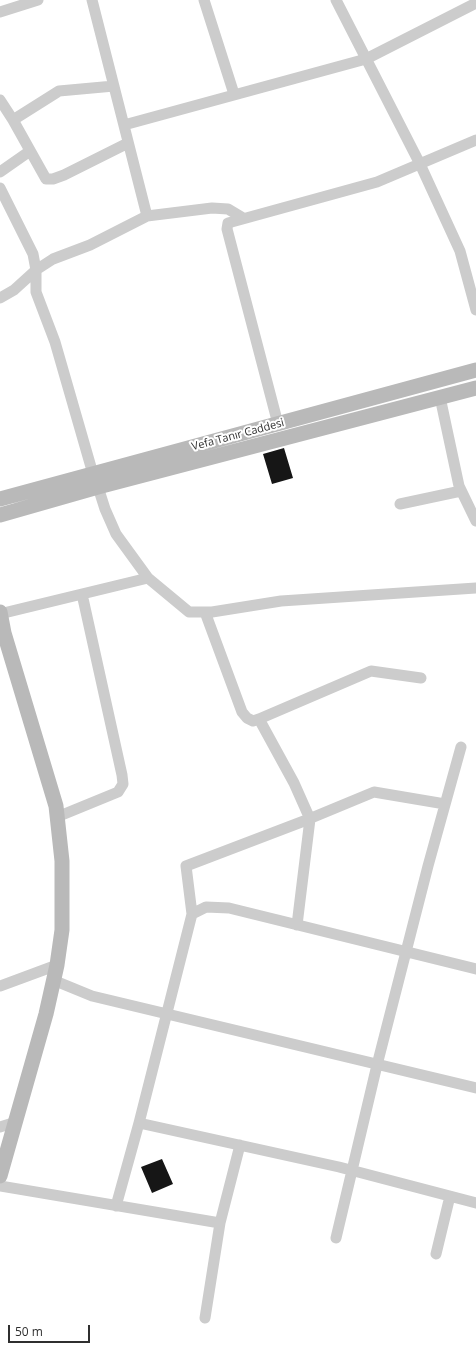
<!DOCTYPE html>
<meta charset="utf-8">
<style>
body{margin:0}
#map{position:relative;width:476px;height:1351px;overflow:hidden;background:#fff;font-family:"Open Sans",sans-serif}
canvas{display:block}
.scale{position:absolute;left:8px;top:1325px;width:82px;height:18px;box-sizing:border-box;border:2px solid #2f2f2f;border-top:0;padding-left:5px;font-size:12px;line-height:14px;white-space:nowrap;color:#2f2f2f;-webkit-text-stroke:3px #fff;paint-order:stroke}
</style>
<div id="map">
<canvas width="476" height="1351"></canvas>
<div class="scale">50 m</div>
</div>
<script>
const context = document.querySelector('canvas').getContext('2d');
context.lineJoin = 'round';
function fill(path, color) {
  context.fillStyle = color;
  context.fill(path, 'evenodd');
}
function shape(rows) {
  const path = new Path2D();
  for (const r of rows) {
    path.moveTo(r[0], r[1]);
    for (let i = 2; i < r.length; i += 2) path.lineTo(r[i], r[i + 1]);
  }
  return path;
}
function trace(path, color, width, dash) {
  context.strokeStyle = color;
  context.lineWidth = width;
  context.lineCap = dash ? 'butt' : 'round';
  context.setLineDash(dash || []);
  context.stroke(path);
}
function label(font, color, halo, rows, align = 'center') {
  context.font = font + ' "Open Sans",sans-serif';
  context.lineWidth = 4;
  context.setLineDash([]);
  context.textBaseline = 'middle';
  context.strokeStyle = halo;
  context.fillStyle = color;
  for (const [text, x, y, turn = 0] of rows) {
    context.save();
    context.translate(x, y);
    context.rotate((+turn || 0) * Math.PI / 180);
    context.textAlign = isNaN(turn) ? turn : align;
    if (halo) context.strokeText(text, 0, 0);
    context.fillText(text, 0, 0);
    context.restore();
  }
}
fill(shape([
 [284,448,293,478,272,484,263,454],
 [162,1159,173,1184,152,1193,141,1167]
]), '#161616');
trace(shape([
 [92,0,147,216],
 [204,0,234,94],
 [336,0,420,164,460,251,476,310],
 [0,12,38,0],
 [0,100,13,120,46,179,53,179,64,175,128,143],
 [13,120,59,91,114,86],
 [124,125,366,59,476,3],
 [0,172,30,151],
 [0,188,33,254,36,270,36,292,55,342,93,474],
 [0,298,14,290,36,270,53,259,90,245,147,216,212,208,228,209,243,218],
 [440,397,459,486,476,521],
 [278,424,227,229,228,223,377,182,476,140],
 [98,487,105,509,116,534,148,578,189,612,212,612,281,601,476,588],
 [400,504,461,491],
 [205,612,242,712,247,718,253,721,259,719,371,671,421,678],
 [0,614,148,578],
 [259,719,294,783,310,819,297,925],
 [57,817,118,792,123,784,122,775,82,594],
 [192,914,206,907,229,908,476,969],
 [53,980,92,996,476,1088],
 [0,986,57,965],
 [139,1123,339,1167,476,1203],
 [0,1127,16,1122],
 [0,1186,220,1223],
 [116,1206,139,1123,192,914,186,866,304,821,374,792,445,804],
 [336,1238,377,1065,428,866,461,747],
 [436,1254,450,1196],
 [205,1318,220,1223,240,1145]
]), '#ccc', 11);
trace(shape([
 [0,499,476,370],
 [0,515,98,487,476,388],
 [0,612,4,633,56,806,62,861,62,930,57,965,46,1014,0,1176]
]), '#b9b9b9', 15);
label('11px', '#2f2f2f', '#fff', [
 ["Vefa Tanır Caddesi",238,435,-15]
]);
</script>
